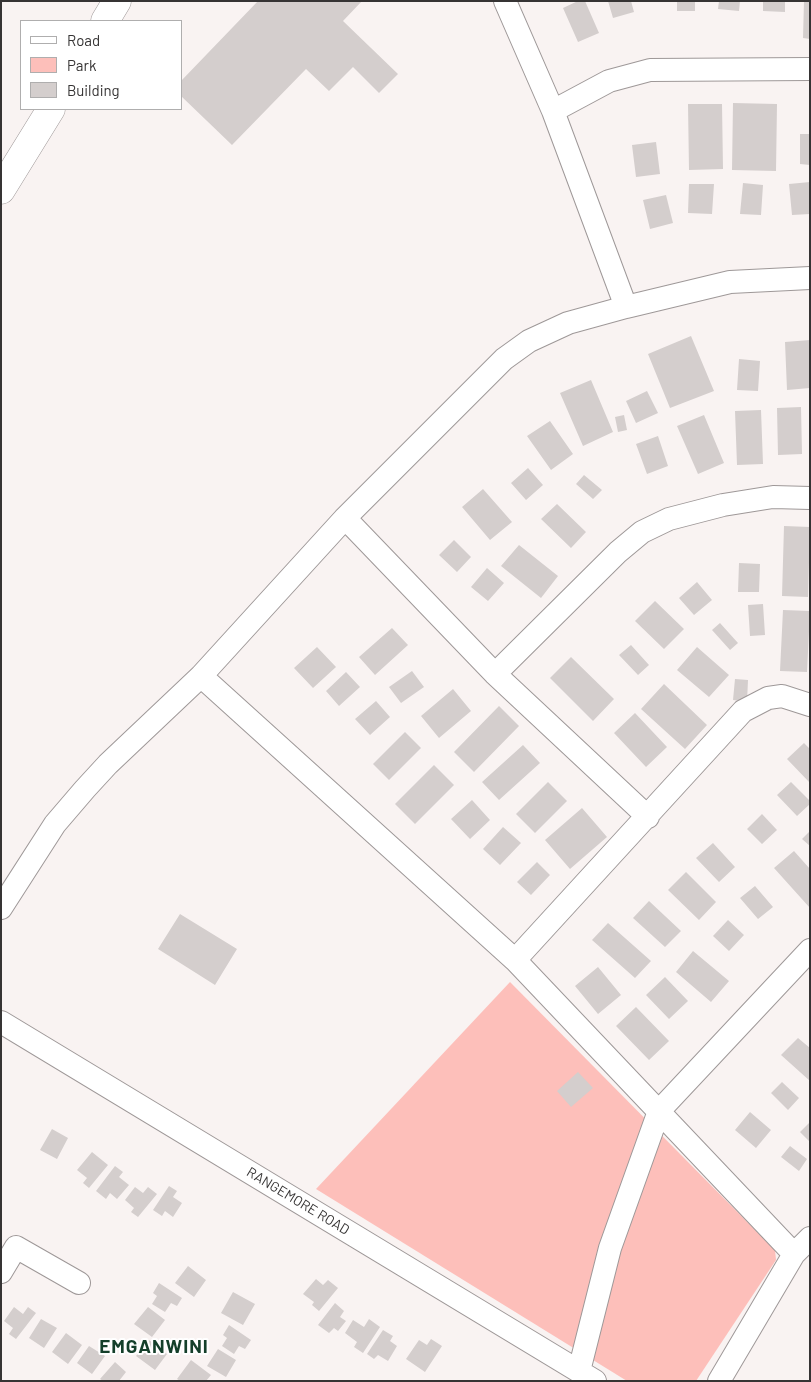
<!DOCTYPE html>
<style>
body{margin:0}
#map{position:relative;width:811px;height:1382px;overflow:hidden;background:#f9f3f2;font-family:Barlow,sans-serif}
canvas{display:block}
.frame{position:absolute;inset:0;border:2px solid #363434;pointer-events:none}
.legend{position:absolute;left:20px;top:20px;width:162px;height:90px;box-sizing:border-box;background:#fff;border:1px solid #afaeae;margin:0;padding:6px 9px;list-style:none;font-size:15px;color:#363434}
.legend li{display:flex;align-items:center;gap:10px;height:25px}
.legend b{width:25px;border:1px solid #afaeae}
</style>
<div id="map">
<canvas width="811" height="1382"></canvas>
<div class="frame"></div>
<ul class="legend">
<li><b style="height:6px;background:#fff"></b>Road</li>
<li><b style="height:14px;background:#fdbfba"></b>Park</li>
<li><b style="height:14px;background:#d4cecd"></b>Building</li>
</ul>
</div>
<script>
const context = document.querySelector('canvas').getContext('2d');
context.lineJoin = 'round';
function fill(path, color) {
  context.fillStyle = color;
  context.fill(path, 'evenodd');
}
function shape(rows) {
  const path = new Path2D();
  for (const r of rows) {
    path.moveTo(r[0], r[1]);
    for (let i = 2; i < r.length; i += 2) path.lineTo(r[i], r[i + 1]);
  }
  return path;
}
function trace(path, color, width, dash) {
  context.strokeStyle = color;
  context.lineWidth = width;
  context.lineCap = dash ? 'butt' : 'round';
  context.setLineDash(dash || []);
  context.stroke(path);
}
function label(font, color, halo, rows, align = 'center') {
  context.font = font + ' Barlow,sans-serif';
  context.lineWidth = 4;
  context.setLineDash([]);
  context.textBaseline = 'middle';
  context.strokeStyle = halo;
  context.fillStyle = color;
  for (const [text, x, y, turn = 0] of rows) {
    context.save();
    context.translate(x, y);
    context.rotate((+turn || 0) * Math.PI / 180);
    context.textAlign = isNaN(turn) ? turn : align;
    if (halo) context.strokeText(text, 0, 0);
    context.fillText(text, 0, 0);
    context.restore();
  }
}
fill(shape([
 [510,982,775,1250,776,1260,696,1381,627,1381,316,1189]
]), '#fdbfba');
fill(shape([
 [258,1,362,1,343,21,398,74,379,93,353,67,329,91,306,69,232,145,181,96,181,81],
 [578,1,585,1,599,33,578,42,563,8],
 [608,1,631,1,634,12,613,18],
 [677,1,695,1,695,11,677,11],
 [719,1,740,1,739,11,718,9],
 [763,1,785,1,785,12,763,11],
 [804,1,810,1,810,39,803,38],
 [733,103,777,104,776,171,732,170],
 [688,104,722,104,723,169,689,170],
 [800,134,810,134,810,165,800,164],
 [656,142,660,174,636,177,632,145],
 [810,182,810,214,792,215,789,184],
 [743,183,763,185,761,215,740,214],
 [689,184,714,184,712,214,688,213],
 [666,195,673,223,650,229,643,200],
 [691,336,714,391,670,408,648,354],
 [810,340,810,388,787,390,785,342],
 [739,359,760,361,758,391,737,390],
 [591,380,613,432,583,446,560,393],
 [647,391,658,413,636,423,626,401],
 [801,407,802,454,778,455,777,408],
 [761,410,763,464,737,465,735,411],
 [624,415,627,430,618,432,615,417],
 [704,415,724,463,698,474,677,426],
 [550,421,573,454,551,470,527,436],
 [658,436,668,466,647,474,636,444],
 [528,468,543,485,526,500,511,483],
 [584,475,602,490,593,499,576,484],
 [483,489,512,522,490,540,462,507],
 [557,504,586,532,571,548,541,519],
 [784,526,810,527,808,597,782,596],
 [454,540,471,557,457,572,439,555],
 [519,545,558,576,541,598,501,566],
 [739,563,760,564,759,592,738,592],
 [487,568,504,583,488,601,471,587],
 [697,582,712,600,694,615,679,598],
 [655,601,684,629,664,649,635,621],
 [763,604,765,635,750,636,748,605],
 [783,610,810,611,807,672,780,671],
 [720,623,738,643,730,650,712,630],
 [392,628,408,645,375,675,359,657],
 [631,645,649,665,638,675,619,655],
 [317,647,336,667,313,688,294,668],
 [697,647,729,675,709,697,677,670],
 [571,657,614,699,593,721,550,678],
 [412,671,424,687,401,703,389,687],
 [346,672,360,687,339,706,326,691],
 [735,679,748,680,747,702,733,700],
 [664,684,707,725,685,749,641,709],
 [453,689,471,711,439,738,421,716],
 [376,701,390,717,370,735,355,719],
 [499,706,519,726,474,772,454,752],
 [635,713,667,747,646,767,614,733],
 [405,732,421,748,389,780,373,764],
 [804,743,810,749,810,783,787,759],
 [523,745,540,763,499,800,482,782],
 [434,765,454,785,415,824,395,804],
 [548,782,567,801,535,833,516,814],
 [791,782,810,801,810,804,797,816,777,795],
 [472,800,490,820,470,839,451,819],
 [582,808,607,837,570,869,545,840],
 [762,814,777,830,762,844,747,829],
 [503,827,521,843,500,865,483,849],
 [810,831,810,846,802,839],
 [713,843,735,867,719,882,696,858],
 [794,851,810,869,810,908,774,868],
 [537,862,550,875,531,895,517,882],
 [686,872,716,902,699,920,668,890],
 [755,886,773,907,758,919,740,898],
 [649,901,681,931,665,947,633,918],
 [180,914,237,949,215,985,158,949],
 [728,920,744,935,729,951,713,936],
 [608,923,651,961,635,978,592,940],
 [693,951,729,981,711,1002,676,972],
 [598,967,621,995,598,1014,575,986],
 [665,977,688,1001,669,1019,646,995],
 [636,1007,669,1041,649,1060,616,1026],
 [798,1038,810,1048,810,1081,781,1055],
 [578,1072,593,1088,571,1107,557,1091],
 [782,1082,799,1098,788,1110,771,1093],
 [750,1112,771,1130,756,1148,735,1130],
 [810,1122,810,1142,800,1132],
 [52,1129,68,1138,57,1159,40,1150],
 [790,1146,807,1159,799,1171,781,1157],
 [92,1152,108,1165,89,1188,83,1183,87,1178,77,1170],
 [115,1166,123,1172,119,1177,129,1185,117,1199,110,1193,106,1199,96,1191],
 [169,1186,177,1191,173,1197,182,1203,173,1217,165,1211,162,1216,153,1210],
 [135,1187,143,1193,148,1187,157,1194,138,1217,131,1212,134,1208,125,1200],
 [188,1266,206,1280,194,1297,175,1283],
 [316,1279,323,1285,328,1280,338,1288,319,1311,312,1305,314,1302,303,1294],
 [159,1283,182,1298,177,1306,171,1303,165,1312,152,1304,157,1296,153,1293],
 [233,1292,255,1304,243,1325,221,1313],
 [335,1303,344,1311,340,1317,346,1321,338,1331,334,1328,329,1333,318,1325],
 [14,1307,23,1314,28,1307,36,1313,16,1339,9,1334,13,1328,4,1321],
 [148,1307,165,1320,152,1337,134,1324],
 [41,1319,57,1328,44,1348,29,1338],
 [369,1319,380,1327,363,1353,354,1347,357,1342,345,1333,353,1320,364,1327],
 [229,1325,251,1340,245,1349,239,1346,234,1354,222,1346,227,1338,223,1335],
 [383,1330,393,1336,390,1341,397,1346,388,1361,378,1355,374,1359,367,1354],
 [66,1333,82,1345,68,1364,52,1352],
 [431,1339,442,1346,425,1372,406,1359,419,1340,427,1345],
 [149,1340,167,1354,155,1370,136,1356],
 [89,1346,105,1356,92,1374,77,1363],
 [218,1349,236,1360,226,1377,207,1366],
 [191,1360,211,1375,206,1381,180,1381,177,1379],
 [115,1362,126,1372,119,1381,103,1381,100,1379]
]), '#d4cecd');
const minor = shape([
 [505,1,553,111,626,307],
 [553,111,609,81,650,70,810,69],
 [345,518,495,674,648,817],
 [495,674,618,552,642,532,669,519,723,505,773,497,810,498],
 [201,676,515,960,794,1254],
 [1,908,55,824,85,789,108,764,201,676,345,518,504,359,529,341,568,323,626,307,730,282,810,278],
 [515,960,743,711,768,698,782,696,810,705],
 [1,1022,595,1381],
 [1,1272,16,1247,79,1283],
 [579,1371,610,1248,659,1111,810,950],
 [719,1381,794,1254,810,1238]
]);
const tertiary = shape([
 [105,21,117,1],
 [1,190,51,109]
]);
trace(minor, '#9e9898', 24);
trace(tertiary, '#9e9898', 29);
trace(minor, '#fff', 22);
trace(tertiary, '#fff', 28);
label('14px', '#363434', '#fff', [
 ["RANGEMORE ROAD",298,1201,31]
]);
context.letterSpacing = '1px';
label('bold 19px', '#143f2a', '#fff', [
 ["EMGANWINI",154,1347]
]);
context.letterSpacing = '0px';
</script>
